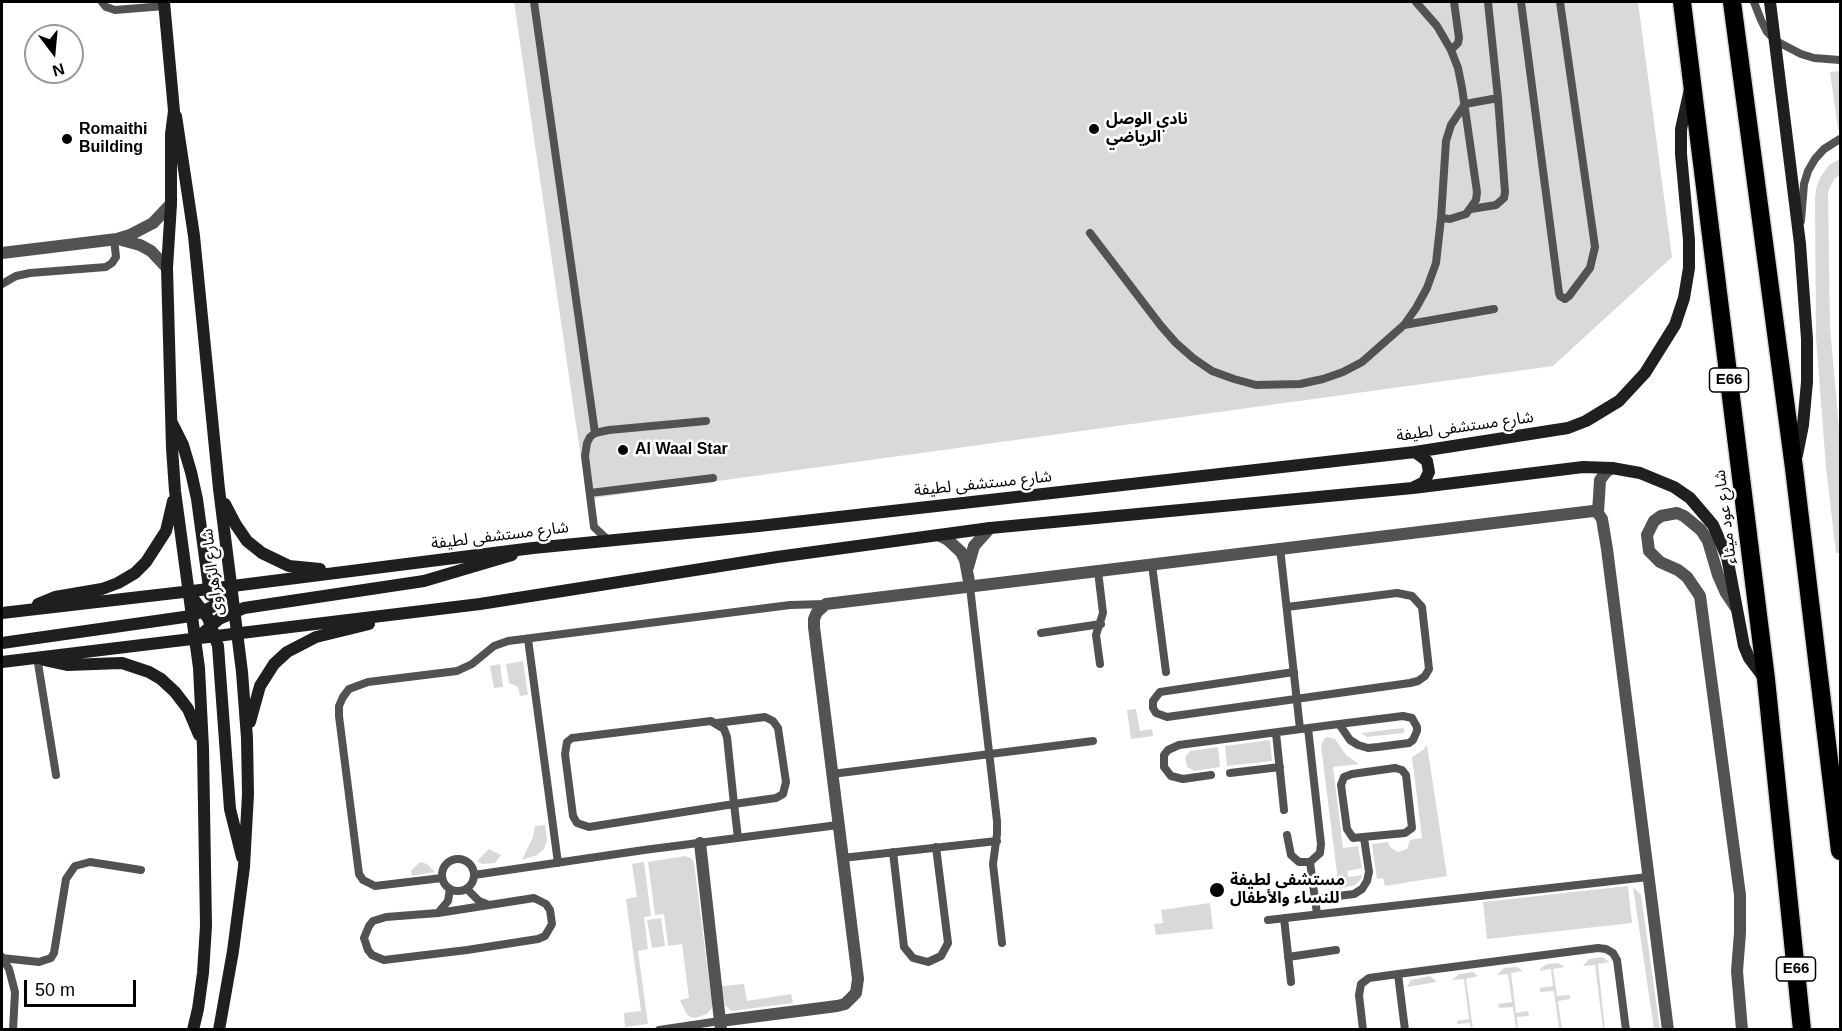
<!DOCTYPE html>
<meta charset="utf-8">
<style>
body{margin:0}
#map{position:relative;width:1842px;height:1031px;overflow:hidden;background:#fff;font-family:Helvetica,sans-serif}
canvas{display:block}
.frame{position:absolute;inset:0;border:3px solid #000;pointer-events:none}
.north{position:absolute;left:24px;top:24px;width:60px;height:60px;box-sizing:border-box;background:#fff;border:2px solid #999;border-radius:50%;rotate:164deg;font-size:16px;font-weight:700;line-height:24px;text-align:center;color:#000}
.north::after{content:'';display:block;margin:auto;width:21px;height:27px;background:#000;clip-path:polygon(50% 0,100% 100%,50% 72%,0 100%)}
.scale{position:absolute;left:24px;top:980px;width:112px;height:27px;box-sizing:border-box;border:3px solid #000;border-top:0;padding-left:8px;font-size:18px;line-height:21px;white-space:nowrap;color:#000;-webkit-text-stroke:4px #fff;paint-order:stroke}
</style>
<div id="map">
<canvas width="1842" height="1031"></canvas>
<div class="frame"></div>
<div class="north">N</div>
<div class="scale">50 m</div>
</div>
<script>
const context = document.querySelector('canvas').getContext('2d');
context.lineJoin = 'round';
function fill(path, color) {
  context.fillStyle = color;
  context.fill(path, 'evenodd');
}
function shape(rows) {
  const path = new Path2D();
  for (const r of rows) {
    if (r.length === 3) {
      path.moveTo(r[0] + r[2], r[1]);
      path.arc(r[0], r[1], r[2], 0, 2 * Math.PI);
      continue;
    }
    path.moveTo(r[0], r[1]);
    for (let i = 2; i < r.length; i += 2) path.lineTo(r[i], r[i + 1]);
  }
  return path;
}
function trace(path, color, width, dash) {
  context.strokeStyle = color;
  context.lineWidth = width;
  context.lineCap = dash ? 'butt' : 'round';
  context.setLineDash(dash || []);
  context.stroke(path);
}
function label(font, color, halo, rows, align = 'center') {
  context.font = font + ' Helvetica,"Noto Sans Arabic",sans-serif';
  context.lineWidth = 5;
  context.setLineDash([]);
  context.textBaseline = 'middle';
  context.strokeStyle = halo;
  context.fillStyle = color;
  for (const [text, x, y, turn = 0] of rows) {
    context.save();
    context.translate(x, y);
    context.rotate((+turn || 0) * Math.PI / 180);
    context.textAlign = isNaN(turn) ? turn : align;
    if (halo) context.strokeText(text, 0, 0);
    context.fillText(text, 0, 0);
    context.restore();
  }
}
fill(shape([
 [514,2,1638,2,1672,257,1553,366,587,499],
 [1840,71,1840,129,1838,129,1830,72],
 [1840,159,1840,175,1834,179,1828,192,1830,327,1840,440,1840,553,1836,553,1826,467,1816,338,1815,200,1816,189,1820,178,1829,165],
 [523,661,528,695,520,696,518,687,509,683,506,664],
 [500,664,503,687,494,688,490,666],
 [1136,709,1140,731,1152,729,1153,736,1131,739,1127,710],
 [1403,728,1405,730,1403,733,1367,737,1361,733],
 [1327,737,1335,739,1346,755,1359,764,1333,767,1343,848,1358,846,1362,868,1347,871,1348,877,1362,875,1361,879,1355,885,1339,889,1321,746,1324,739],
 [1270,740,1272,761,1227,766,1225,746],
 [1427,745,1447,876,1385,886,1383,878,1377,879,1372,844,1388,842,1390,847,1398,852,1407,849,1410,840,1422,838,1412,757,1423,750],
 [1218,747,1220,767,1194,771,1187,767,1185,757,1190,751],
 [545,825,547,841,544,849,537,855,522,860,533,837,535,826],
 [489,849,501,855,495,863,482,864,477,861],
 [685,856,691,858,694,863,712,1004,712,1008,707,1014,695,1018,690,1017,686,1013,680,1000,689,998,682,944,668,946,664,914,655,915,648,862],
 [420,862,427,864,435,872,412,876,411,871],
 [644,862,651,916,644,917,648,949,638,951,648,1024,625,1027,624,1013,641,1011,626,899,637,897,632,864],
 [1628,886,1632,923,1487,939,1483,902],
 [1633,887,1641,895,1660,1029,1654,1029],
 [1210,903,1213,929,1156,935,1154,924,1163,923,1161,910],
 [661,918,665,946,652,948,647,920],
 [1603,957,1609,962,1598,964,1605,1030,1603,1029,1595,965,1583,966,1589,959],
 [1558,963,1565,967,1553,969,1557,996,1570,995,1570,999,1558,1001,1562,1029,1559,1029,1554,991,1540,992,1540,988,1553,986,1551,969,1540,971,1541,968,1547,964],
 [1517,967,1523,971,1511,973,1516,1013,1528,1011,1529,1016,1517,1017,1518,1029,1516,1030,1513,1007,1499,1008,1498,1004,1512,1002,1508,974,1497,975,1504,968],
 [1473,972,1478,976,1466,979,1473,1029,1471,1030,1470,1023,1457,1024,1457,1021,1469,1019,1464,979,1452,980,1459,974],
 [1430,976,1437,982,1407,987,1411,980],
 [744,984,747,1001,791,994,793,1003,731,1011,725,1005,722,986]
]), '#d9d9d9');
const highway = shape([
 [1682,2,1766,679,1802,1030],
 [1732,2,1794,468,1840,851]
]);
trace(highway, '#dbdbdb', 21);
trace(shape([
 [102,2,106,7,115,10,164,6],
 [534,2,595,433],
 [1416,2,1437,26,1451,50,1458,68,1462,88,1477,192,1476,200,1466,214,1450,219,1441,218],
 [1521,2,1559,293,1560,296,1565,299,1569,296,1590,268,1595,247,1560,2],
 [1754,2,1761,20,1767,32,1776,41,1801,54,1814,58,1840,60],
 [1451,50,1458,43,1459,38,1454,2],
 [1471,209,1496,205,1504,198,1505,192,1498,98,1488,2],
 [1801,221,1804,184,1808,171,1815,159,1824,149,1840,139],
 [1090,233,1161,326,1176,343,1193,358,1212,371,1234,379,1256,385,1300,384,1323,379,1343,372,1362,362,1404,325,1416,308,1427,288,1436,263,1441,218,1446,141,1451,125,1465,104,1498,98],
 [2,284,16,276,30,273,106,267,112,263,116,257,114,239],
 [1404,325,1494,309],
 [590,493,713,478],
 [608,540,594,527,585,456,587,443,590,437,595,433,609,430,706,421],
 [1280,548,1300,729],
 [1152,565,1166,672],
 [1098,571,1103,613,1096,635,1100,664],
 [970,587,997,821,997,834,993,864,1002,943],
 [1287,607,1397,593,1412,596,1422,607,1429,669,1425,676,1418,681,1410,683,1167,717,1156,713,1153,708,1153,701,1160,692,1294,672],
 [1041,633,1101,624],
 [528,639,558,863],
 [37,657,56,775],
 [1403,716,1412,718,1417,727,1417,731,1413,740,1409,743,1378,747,1368,748,1358,745,1350,740,1339,724,1403,716],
 [717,723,765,717,773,721,778,728,786,782,783,794,776,798,734,804,589,827,577,823,573,816,565,754,567,742,572,738,711,721,724,729,727,737,734,804,738,838],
 [1276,733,1284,810],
 [1395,768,1402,770,1406,775,1412,828,1405,833,1353,838,1347,829,1341,785,1344,777,1352,774,1395,768],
 [1230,773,1280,767],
 [832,774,1093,741],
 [1211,775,1183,779,1171,776,1164,767,1164,755,1168,750,1179,745,1339,724],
 [1287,835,1291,855,1299,862,1310,862,1320,853,1321,844,1308,728],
 [893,852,904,947,913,958,928,962,941,956,948,943,936,847],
 [842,858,997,841],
 [458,875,16],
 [1310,862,1317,914],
 [474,875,644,850,838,825],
 [442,878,375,886,363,880,359,874,339,716,339,706,343,697,349,689,368,682,457,671,472,664,494,646,508,641,790,605,825,604],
 [467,889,479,901,489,905],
 [1315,899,1354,894,1362,889,1367,881,1369,872,1364,838],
 [438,913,534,898,546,904,550,910,552,924,545,936,538,939,467,950,384,960,372,955,368,950,364,938,369,926,373,921,386,917,438,913,448,901,450,889],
 [1284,918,1291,982],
 [1268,920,1648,877],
 [2,957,9,969,15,992,13,1030],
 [1288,957,1336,950],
 [2,958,39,962,51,958,54,953,66,879,75,866,90,862,141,870],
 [659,1030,720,1021],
 [1363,1030,1359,995,1361,984,1369,978,1398,974],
 [1405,1030,1398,974,1598,948,1606,949,1613,953,1617,960,1626,1030]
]), '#525252', 8);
trace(shape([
 [118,239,140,245,151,251,167,268],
 [2,253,117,239,130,235,153,223,171,204],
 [1598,513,1600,480,1606,472,1612,468],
 [938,535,948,540,961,552,965,560,970,587],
 [968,567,974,546,990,528],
 [1736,608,1726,593,1718,575,1708,541,1701,530,1684,516,1677,513,1661,516,1654,521,1647,535,1649,551,1660,562,1678,570,1687,577,1700,596,1740,895,1740,933,1737,971,1742,1030],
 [700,843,721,1030],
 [720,1021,837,1006,845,1004,856,993,858,979,814,627,814,619,817,612,826,604,1593,511,1598,513,1602,519,1607,549,1668,1030]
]), '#525252', 12);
trace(shape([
 [164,2,174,111,171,134,171,204,167,268,172,448,175,491,199,668,203,748,206,926,203,973,198,1009,193,1030],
 [1770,2,1800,244,1807,339,1807,382,1803,425,1797,455],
 [176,116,194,236,219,489,242,672,247,738,248,794,244,867,233,951,219,1030],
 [172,423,183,445,191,472,197,499,210,595],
 [1414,487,1424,482,1429,472,1427,461,1415,452],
 [225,504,236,525,247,541,262,553,289,566,320,569],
 [188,592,208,618,218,646,230,809,242,857],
 [38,604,55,597,102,589,118,583,135,573,146,562,166,531,173,501],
 [2,613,209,589,533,548,759,526,1415,452,1568,428,1586,421,1619,401,1645,373,1675,325,1684,298,1689,268,1689,240,1681,154,1681,129,1690,89],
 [195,640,219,619,244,608,424,581,512,555],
 [2,643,191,616,212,607,223,598,231,586],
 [44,660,67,665,122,663,149,672,161,679,175,692,188,709,199,735],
 [2,662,480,604,777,557,990,528,1413,488,1583,467,1612,468,1640,473,1674,487,1690,498,1713,525,1727,557,1744,646,1749,658,1764,678],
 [250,722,260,686,274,664,287,652,316,637,369,624]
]), '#1f1f1f', 12);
trace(highway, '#000', 18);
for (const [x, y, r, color] of [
 [1094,129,6,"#000"],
 [67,139,6,"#000"],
 [623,450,6,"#000"],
 [1217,890,8,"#000"]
]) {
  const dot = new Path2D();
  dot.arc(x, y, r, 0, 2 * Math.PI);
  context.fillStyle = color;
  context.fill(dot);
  trace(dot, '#fff', 2);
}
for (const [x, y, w] of [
 [1729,380,39],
 [1796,969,39]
]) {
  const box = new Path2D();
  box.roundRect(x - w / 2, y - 12, w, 24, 4.5);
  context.fillStyle = '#fff';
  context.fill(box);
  trace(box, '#000', 1.5);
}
label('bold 15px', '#000', null, [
 ["E66",1729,380],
 ["E66",1796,969]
]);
label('bold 16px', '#000', '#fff', [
 ["نادي الوصل",1106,120],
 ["الرياضي",1106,138],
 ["Romaithi",79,130],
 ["Building",79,148],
 ["Al Waal Star",635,450],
 ["مستشفى لطيفة",1230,881],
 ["للنساء والأطفال",1230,899]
], 'left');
label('16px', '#000', '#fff', [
 ["شارع مستشفى لطيفة",1465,427,-8],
 ["شارع مستشفى لطيفة",983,484,-6],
 ["شارع عود ميثاء",1726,517,-97],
 ["شارع مستشفى لطيفة",500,536,-7],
 ["شارع الزهراوى",213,572,-97]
]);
</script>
